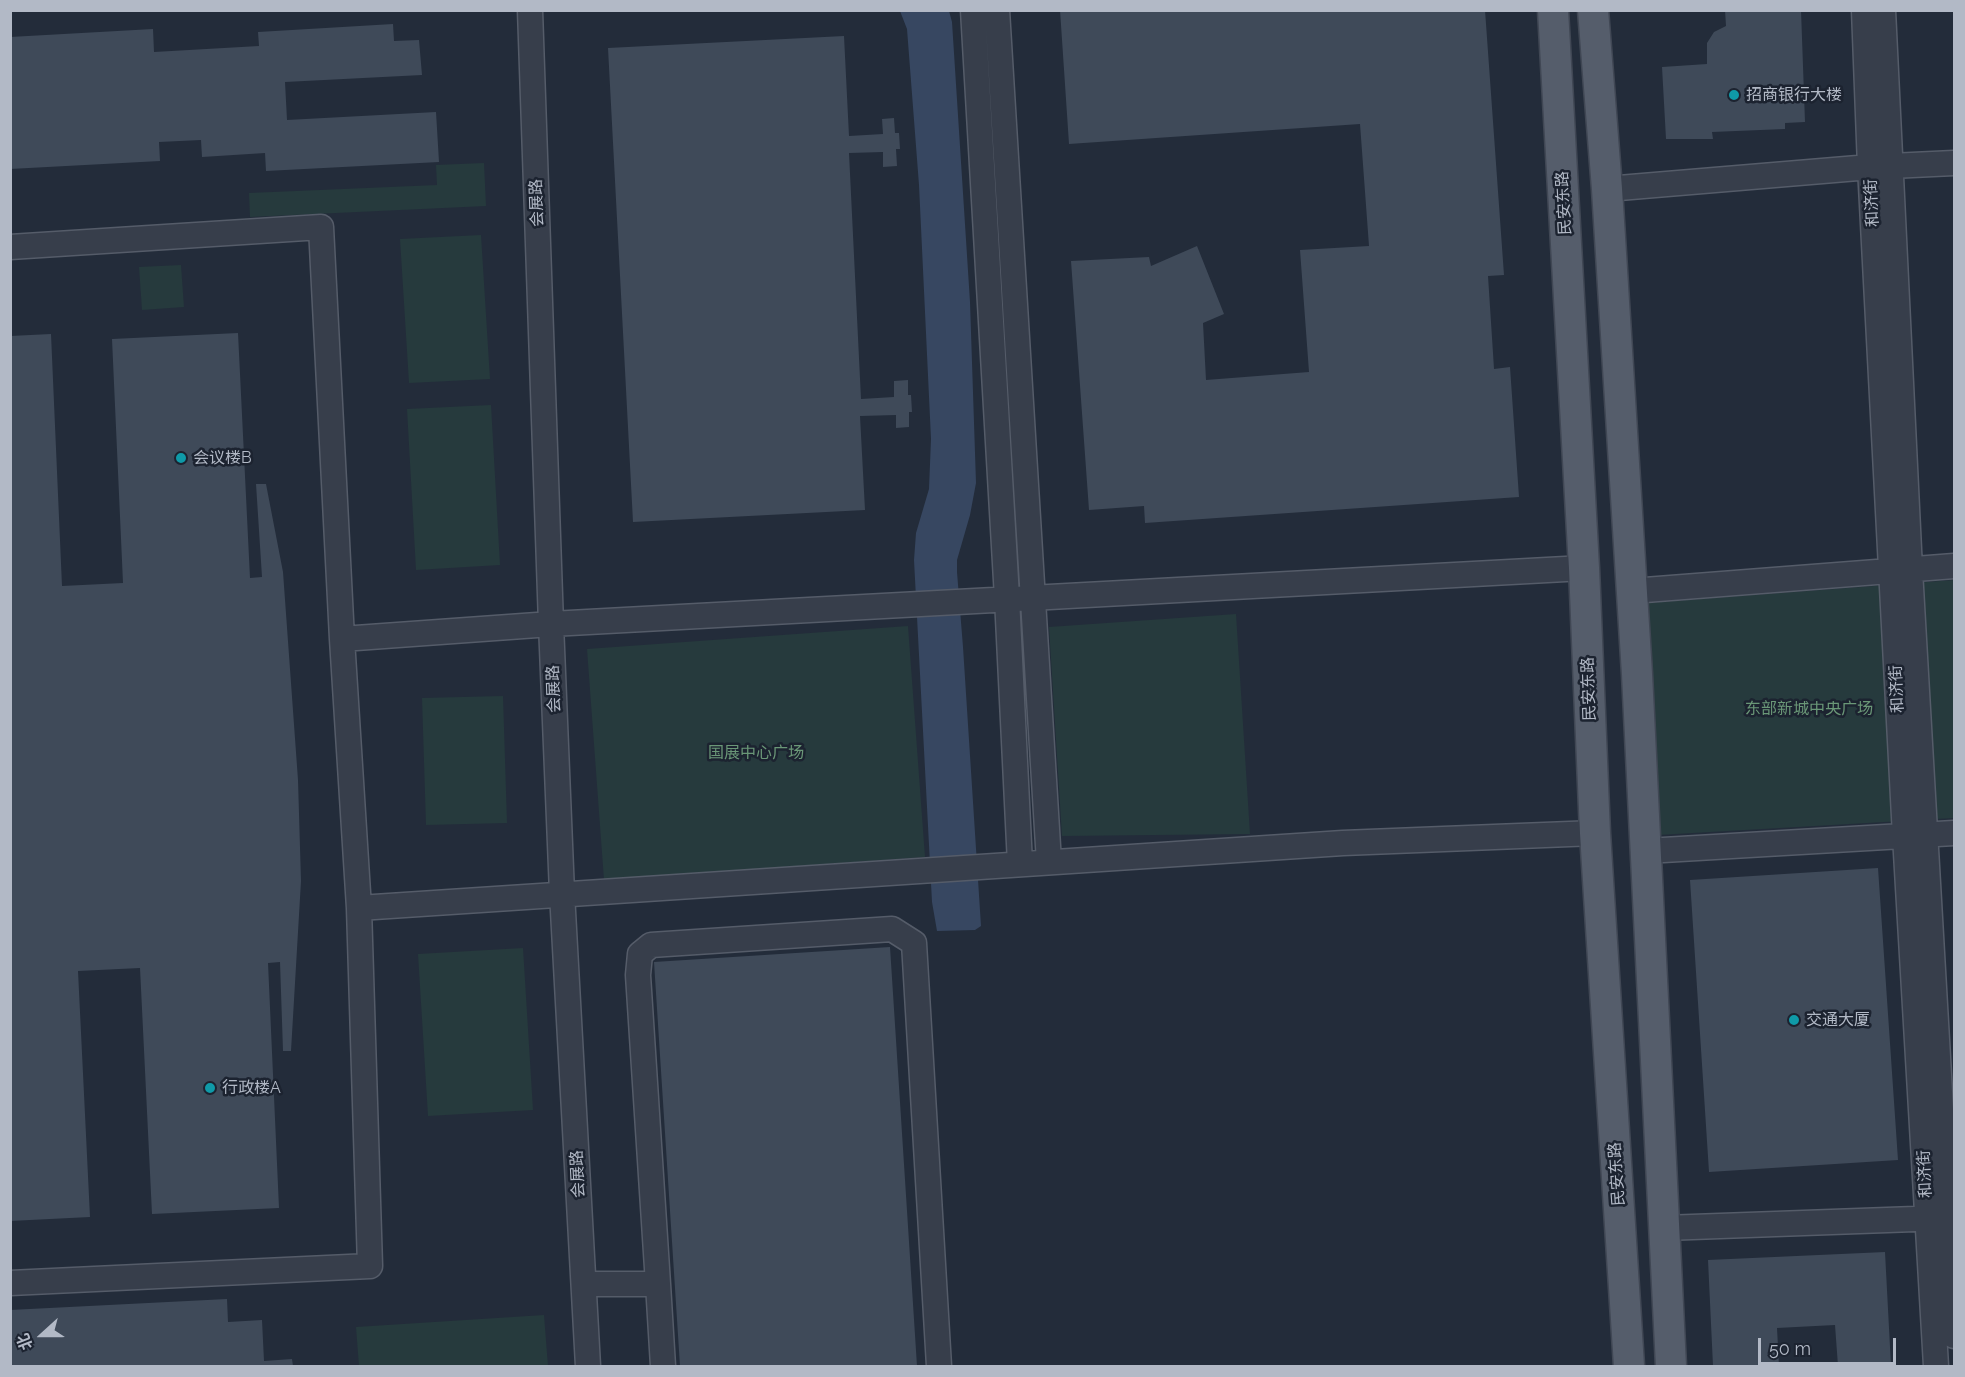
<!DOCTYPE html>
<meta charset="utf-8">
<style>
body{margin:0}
#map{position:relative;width:1965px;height:1377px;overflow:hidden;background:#232c3a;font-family:Raleway,"Noto Sans SC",sans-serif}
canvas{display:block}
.frame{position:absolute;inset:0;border:12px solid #b2b9c6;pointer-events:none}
.north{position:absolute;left:12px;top:1305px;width:60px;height:60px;-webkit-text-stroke:4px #1c2330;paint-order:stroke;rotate:249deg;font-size:16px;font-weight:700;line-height:24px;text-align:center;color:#b2b9c6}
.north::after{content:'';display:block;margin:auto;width:21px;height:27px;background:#b2b9c6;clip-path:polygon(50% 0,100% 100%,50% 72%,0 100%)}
.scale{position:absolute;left:1758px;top:1338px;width:138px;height:27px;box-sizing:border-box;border:3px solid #b2b9c6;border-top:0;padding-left:8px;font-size:18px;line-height:21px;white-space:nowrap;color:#b2b9c6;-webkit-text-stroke:4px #1c2330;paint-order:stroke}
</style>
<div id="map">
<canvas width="1965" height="1377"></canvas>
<div class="frame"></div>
<div class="north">北</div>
<div class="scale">50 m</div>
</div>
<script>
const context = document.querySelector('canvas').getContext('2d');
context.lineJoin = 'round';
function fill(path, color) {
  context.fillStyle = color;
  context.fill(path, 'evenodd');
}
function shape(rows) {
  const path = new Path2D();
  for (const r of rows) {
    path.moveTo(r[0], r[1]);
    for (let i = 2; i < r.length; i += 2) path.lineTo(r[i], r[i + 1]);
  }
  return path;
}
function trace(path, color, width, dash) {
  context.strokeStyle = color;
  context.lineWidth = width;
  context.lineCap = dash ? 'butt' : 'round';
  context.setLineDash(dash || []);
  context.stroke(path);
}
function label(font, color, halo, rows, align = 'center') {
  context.font = font + ' Raleway,"Noto Sans SC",sans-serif';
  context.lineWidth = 5;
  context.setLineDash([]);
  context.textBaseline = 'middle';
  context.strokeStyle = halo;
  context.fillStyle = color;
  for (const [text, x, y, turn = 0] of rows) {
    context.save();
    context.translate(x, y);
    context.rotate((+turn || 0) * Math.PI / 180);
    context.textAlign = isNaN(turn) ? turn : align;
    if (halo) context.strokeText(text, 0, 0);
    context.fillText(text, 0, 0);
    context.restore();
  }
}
fill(shape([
 [484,163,486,206,250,217,249,193,437,185,436,165],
 [481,235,490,379,409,383,400,239],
 [181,265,184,307,142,310,139,267],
 [491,405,500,565,416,570,407,409],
 [1954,580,1954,818,1658,835,1647,603],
 [1236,614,1250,834,1062,836,1049,627],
 [908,626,925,857,604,880,587,649],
 [503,696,507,823,426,825,422,698],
 [523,948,533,1110,428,1116,418,954],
 [544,1315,548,1366,359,1366,356,1327]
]), '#263a3d');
fill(shape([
 [900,11,949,11,952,22,970,302,976,483,970,515,957,560,957,572,963,647,981,926,975,930,937,931,932,902,914,560,916,533,929,489,931,439,919,185,907,29]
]), '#374761');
fill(shape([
 [1060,10,1485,10,1504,275,1488,276,1493,353,1494,369,1510,367,1519,497,1145,523,1144,506,1089,510,1071,261,1149,257,1151,266,1197,246,1224,314,1203,323,1206,380,1309,372,1300,250,1369,246,1360,124,1069,144],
 [1725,10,1801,10,1805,122,1785,123,1785,129,1712,132,1713,139,1666,139,1662,67,1707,64,1707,43,1714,32,1726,26],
 [393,24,394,41,419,40,422,75,285,82,287,120,436,112,439,162,266,171,265,153,202,157,201,140,159,142,160,161,10,169,10,37,153,29,154,52,259,46,258,32],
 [844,36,849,136,883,134,882,119,894,118,895,133,899,133,900,149,896,149,897,166,883,167,883,152,849,153,861,399,894,397,894,381,908,380,908,395,911,395,912,412,909,412,909,427,896,428,896,415,860,416,865,510,633,522,608,48],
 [238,333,250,578,262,577,256,484,266,484,283,572,298,780,301,881,291,1051,283,1051,280,962,268,963,279,1208,152,1214,140,968,78,971,90,1217,10,1221,10,336,51,334,62,586,123,583,112,339],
 [1878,868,1898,1160,1709,1172,1690,880],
 [890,947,917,1366,680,1366,654,962],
 [1885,1252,1891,1366,1838,1366,1835,1325,1777,1328,1779,1366,1713,1366,1708,1260],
 [227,1299,228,1322,262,1320,264,1361,292,1359,293,1366,10,1366,10,1310]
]), '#3f4a59');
const minor = shape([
 [530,10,551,624,562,893,588,1366],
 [973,10,1007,598,1020,864],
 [997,10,1049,862],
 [1864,10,1870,167,1905,836,1936,1366],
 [1883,10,1910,570,1954,1336],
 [1607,189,1870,167,1954,163],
 [10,247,321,227,342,639,359,908,370,1266,10,1283],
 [1632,591,1954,566],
 [342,639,551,624,1584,568],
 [1646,851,1954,833],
 [359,908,1343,843,1595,833],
 [1664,1228,1943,1218],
 [584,1284,658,1284,663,1366],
 [658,1284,638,975,640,954,651,945,892,929,914,943,939,1366]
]);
const major = shape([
 [1553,10,1584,568,1595,833,1629,1366],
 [1593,10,1607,189,1637,674,1671,1366]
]);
trace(minor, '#555c69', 27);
trace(major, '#404754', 33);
trace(minor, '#373e4b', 24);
trace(major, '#555d6b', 30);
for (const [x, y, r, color] of [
 [1734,95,6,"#0f9aa8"],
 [181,458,6,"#0f9aa8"],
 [1794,1020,6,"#0f9aa8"],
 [210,1088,6,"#0f9aa8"]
]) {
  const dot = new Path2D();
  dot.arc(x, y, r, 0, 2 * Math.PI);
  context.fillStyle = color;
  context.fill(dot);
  trace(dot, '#1c2330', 2);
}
label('16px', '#b2b9c6', '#1c2330', [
 ["招商银行大楼",1746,95],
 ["会议楼B",193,458],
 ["交通大厦",1806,1020],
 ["行政楼A",222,1088]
], 'left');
label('16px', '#b2b9c6', '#1c2330', [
 ["会展路",537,203,-92],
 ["民安东路",1564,203,-93],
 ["和济街",1872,203,-93],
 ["会展路",554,689,-92],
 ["民安东路",1589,689,-92],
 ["和济街",1897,689,-93],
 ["会展路",578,1174,-93],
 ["民安东路",1617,1174,-94],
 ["和济街",1925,1174,-93]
]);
label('16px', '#6a9777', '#1c2330', [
 ["东部新城中央广场",1809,709],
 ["国展中心广场",756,753]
]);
</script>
